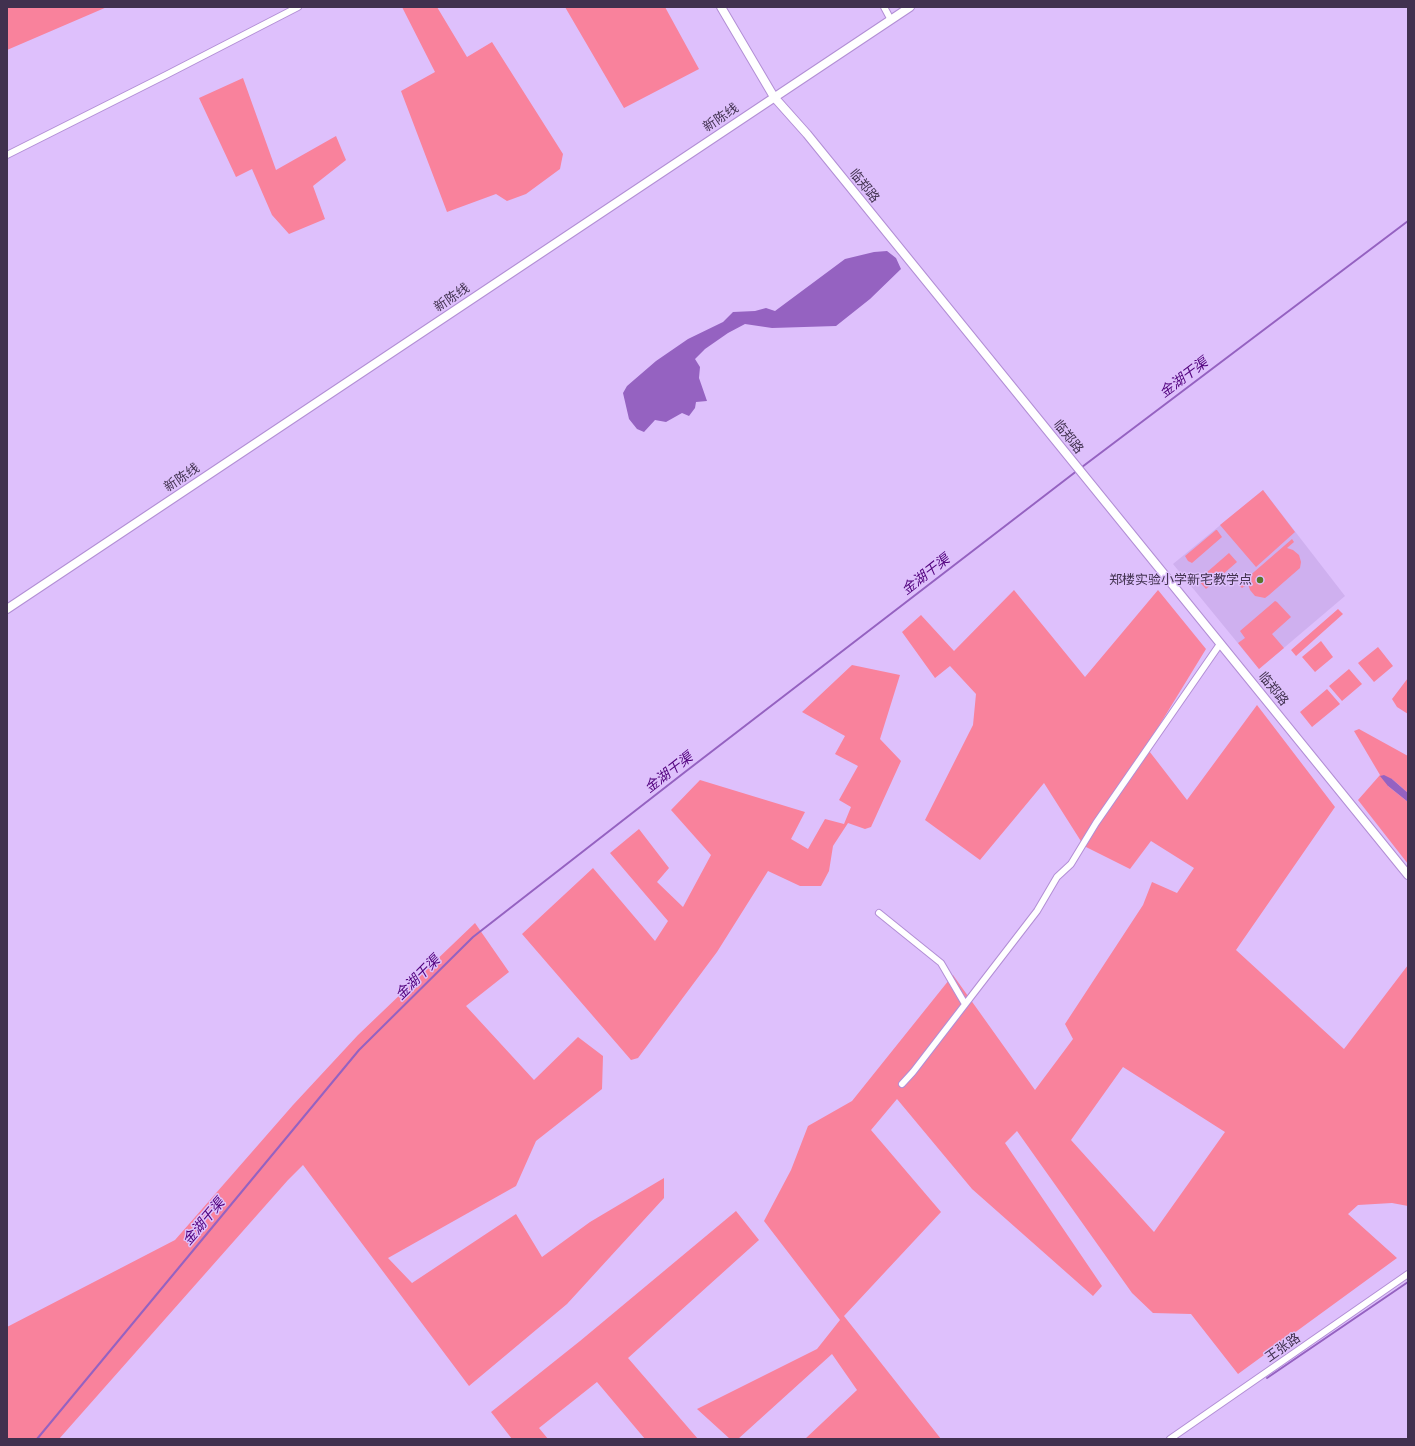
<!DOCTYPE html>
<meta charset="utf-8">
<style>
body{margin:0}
#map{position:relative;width:1415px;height:1446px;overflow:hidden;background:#dec0fc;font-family:"Fira Sans Condensed",sans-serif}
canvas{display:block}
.frame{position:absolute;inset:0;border:8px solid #41314f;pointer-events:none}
</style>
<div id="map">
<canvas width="1415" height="1446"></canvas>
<div class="frame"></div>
</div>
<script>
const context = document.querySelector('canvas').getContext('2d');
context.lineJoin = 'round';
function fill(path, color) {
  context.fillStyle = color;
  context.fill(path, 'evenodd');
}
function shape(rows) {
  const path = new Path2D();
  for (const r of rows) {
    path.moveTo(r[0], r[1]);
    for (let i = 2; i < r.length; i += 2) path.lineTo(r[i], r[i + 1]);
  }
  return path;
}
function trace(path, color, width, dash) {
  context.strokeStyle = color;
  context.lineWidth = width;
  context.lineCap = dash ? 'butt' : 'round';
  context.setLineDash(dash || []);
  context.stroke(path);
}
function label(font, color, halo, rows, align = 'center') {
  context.font = font + ' "Fira Sans Condensed","Noto Sans SC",sans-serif';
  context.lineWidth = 3;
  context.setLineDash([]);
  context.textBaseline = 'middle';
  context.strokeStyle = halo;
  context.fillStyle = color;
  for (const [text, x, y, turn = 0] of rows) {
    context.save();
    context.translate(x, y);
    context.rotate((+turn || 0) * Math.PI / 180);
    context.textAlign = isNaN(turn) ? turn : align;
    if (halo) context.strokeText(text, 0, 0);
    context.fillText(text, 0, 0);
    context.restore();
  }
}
fill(shape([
 [1263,490,1345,596,1259,669,1173,564]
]), '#cfb0ef');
fill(shape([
 [7,7,107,7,7,50],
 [402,7,437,7,467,57,492,42,563,154,560,169,526,194,507,201,496,194,447,212,401,91,435,72],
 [565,7,665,7,699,69,624,108],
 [243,78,276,170,336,136,346,160,313,186,325,219,289,234,272,215,252,169,236,177,199,98],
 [1263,490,1295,532,1256,567,1220,525],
 [1216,530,1217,530,1222,537,1192,563,1188,561,1185,556],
 [1292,539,1294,542,1287,548,1293,550,1299,555,1301,562,1300,568,1269,595,1265,598,1255,596,1250,590,1248,584,1242,588,1239,585],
 [1229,553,1237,562,1206,589,1198,580],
 [1014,590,1085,677,1158,590,1206,649,1146,747,1187,800,1257,705,1335,807,1236,950,1344,1049,1408,965,1408,1206,1392,1203,1358,1205,1348,1214,1397,1258,1238,1374,1191,1314,1153,1313,1132,1293,1017,1131,1005,1143,1102,1286,1093,1296,972,1189,897,1099,871,1130,941,1212,844,1316,941,1439,805,1439,857,1390,832,1354,738,1439,730,1439,697,1409,817,1349,840,1320,764,1221,791,1170,808,1126,852,1101,953,975,1035,1090,1073,1039,1065,1024,1143,905,1152,882,1177,893,1194,868,1151,841,1130,869,1084,846,1044,783,980,860,925,820,973,725,976,694,950,666,935,678,902,632,921,615,954,651],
 [1123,1067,1225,1132,1154,1232,1071,1140],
 [1275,601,1277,602,1291,617,1272,634,1284,648,1259,669,1238,643,1245,638,1240,631],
 [1338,609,1343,614,1296,656,1291,650],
 [1321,641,1333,657,1315,672,1302,657],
 [1378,647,1393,666,1374,682,1358,663],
 [852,665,900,675,880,739,901,761,871,827,865,829,848,823,833,846,829,871,821,886,800,886,768,871,717,952,638,1058,631,1060,522,934,593,868,655,941,668,921,610,853,639,829,669,868,657,882,683,907,711,855,671,810,700,780,805,812,791,839,808,849,825,819,844,824,851,807,839,800,858,766,835,754,845,736,802,712],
 [1349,669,1362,684,1342,701,1329,686],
 [1408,678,1408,714,1397,707,1392,699],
 [1327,689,1340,704,1312,727,1300,712],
 [1359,729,1408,756,1408,793,1392,779,1388,786,1408,802,1408,864,1358,800,1380,775,1354,731],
 [475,923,509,972,466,1006,534,1080,578,1037,603,1056,602,1089,536,1141,516,1186,388,1258,412,1283,516,1214,542,1257,590,1222,664,1178,664,1198,567,1304,469,1386,303,1165,288,1180,59,1439,7,1439,7,1327,175,1240,293,1105,358,1035],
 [736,1211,759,1240,628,1358,698,1439,645,1439,597,1382,539,1428,548,1439,512,1439,491,1412,580,1341]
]), '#f9829c');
fill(shape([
 [887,251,896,258,901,269,870,299,836,326,772,328,745,324,728,333,705,349,695,359,700,367,699,378,707,401,696,402,695,408,689,416,682,413,666,422,655,420,644,432,637,429,629,419,623,393,627,386,656,361,688,339,723,322,733,312,755,311,766,308,775,311,845,259,874,252],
 [1384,775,1392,779,1408,793,1408,802,1388,786,1380,776]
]), '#9562c1');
trace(shape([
 [1082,467,1408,221],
 [1267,1378,1408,1282],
 [37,1439,359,1050,473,937,685,772,1078,470]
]), '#9562c1', 2);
const street = shape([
 [884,7,891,20],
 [7,155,166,75,298,7],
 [879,913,941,963,965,1004],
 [902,1084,913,1072,1037,911,1057,877,1071,864,1096,823,1220,644],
 [1170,1439,1408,1274]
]);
const secondary = shape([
 [721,7,774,97,807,134,1408,875],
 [7,609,910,7]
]);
trace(street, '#b28ed5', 8);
trace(secondary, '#b28ed5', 10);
trace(street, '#fff', 6);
trace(secondary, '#fff', 8);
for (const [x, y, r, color] of [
 [1260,580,4,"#59762a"]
]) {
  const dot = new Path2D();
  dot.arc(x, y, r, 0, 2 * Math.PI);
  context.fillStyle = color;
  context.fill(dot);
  trace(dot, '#dec0fc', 1.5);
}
label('13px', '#41314f', '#dec0fc', [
 ["新陈线",721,118,-34],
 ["临郑路",864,186,51],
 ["新陈线",452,298,-34],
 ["临郑路",1068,437,51],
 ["新陈线",182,478,-34],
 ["临郑路",1273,689,51],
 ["王张路",1283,1348,-35]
]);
label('13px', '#41314f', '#dec0fc', [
 ["郑楼实验小学新宅教学点",1252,580]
], 'right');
label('italic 14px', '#51007d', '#dec0fc', [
 ["金湖干渠",1184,378,-37],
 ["金湖干渠",926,575,-38],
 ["金湖干渠",669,773,-38],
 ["金湖干渠",418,978,-45],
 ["金湖干渠",204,1222,-50]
]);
</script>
